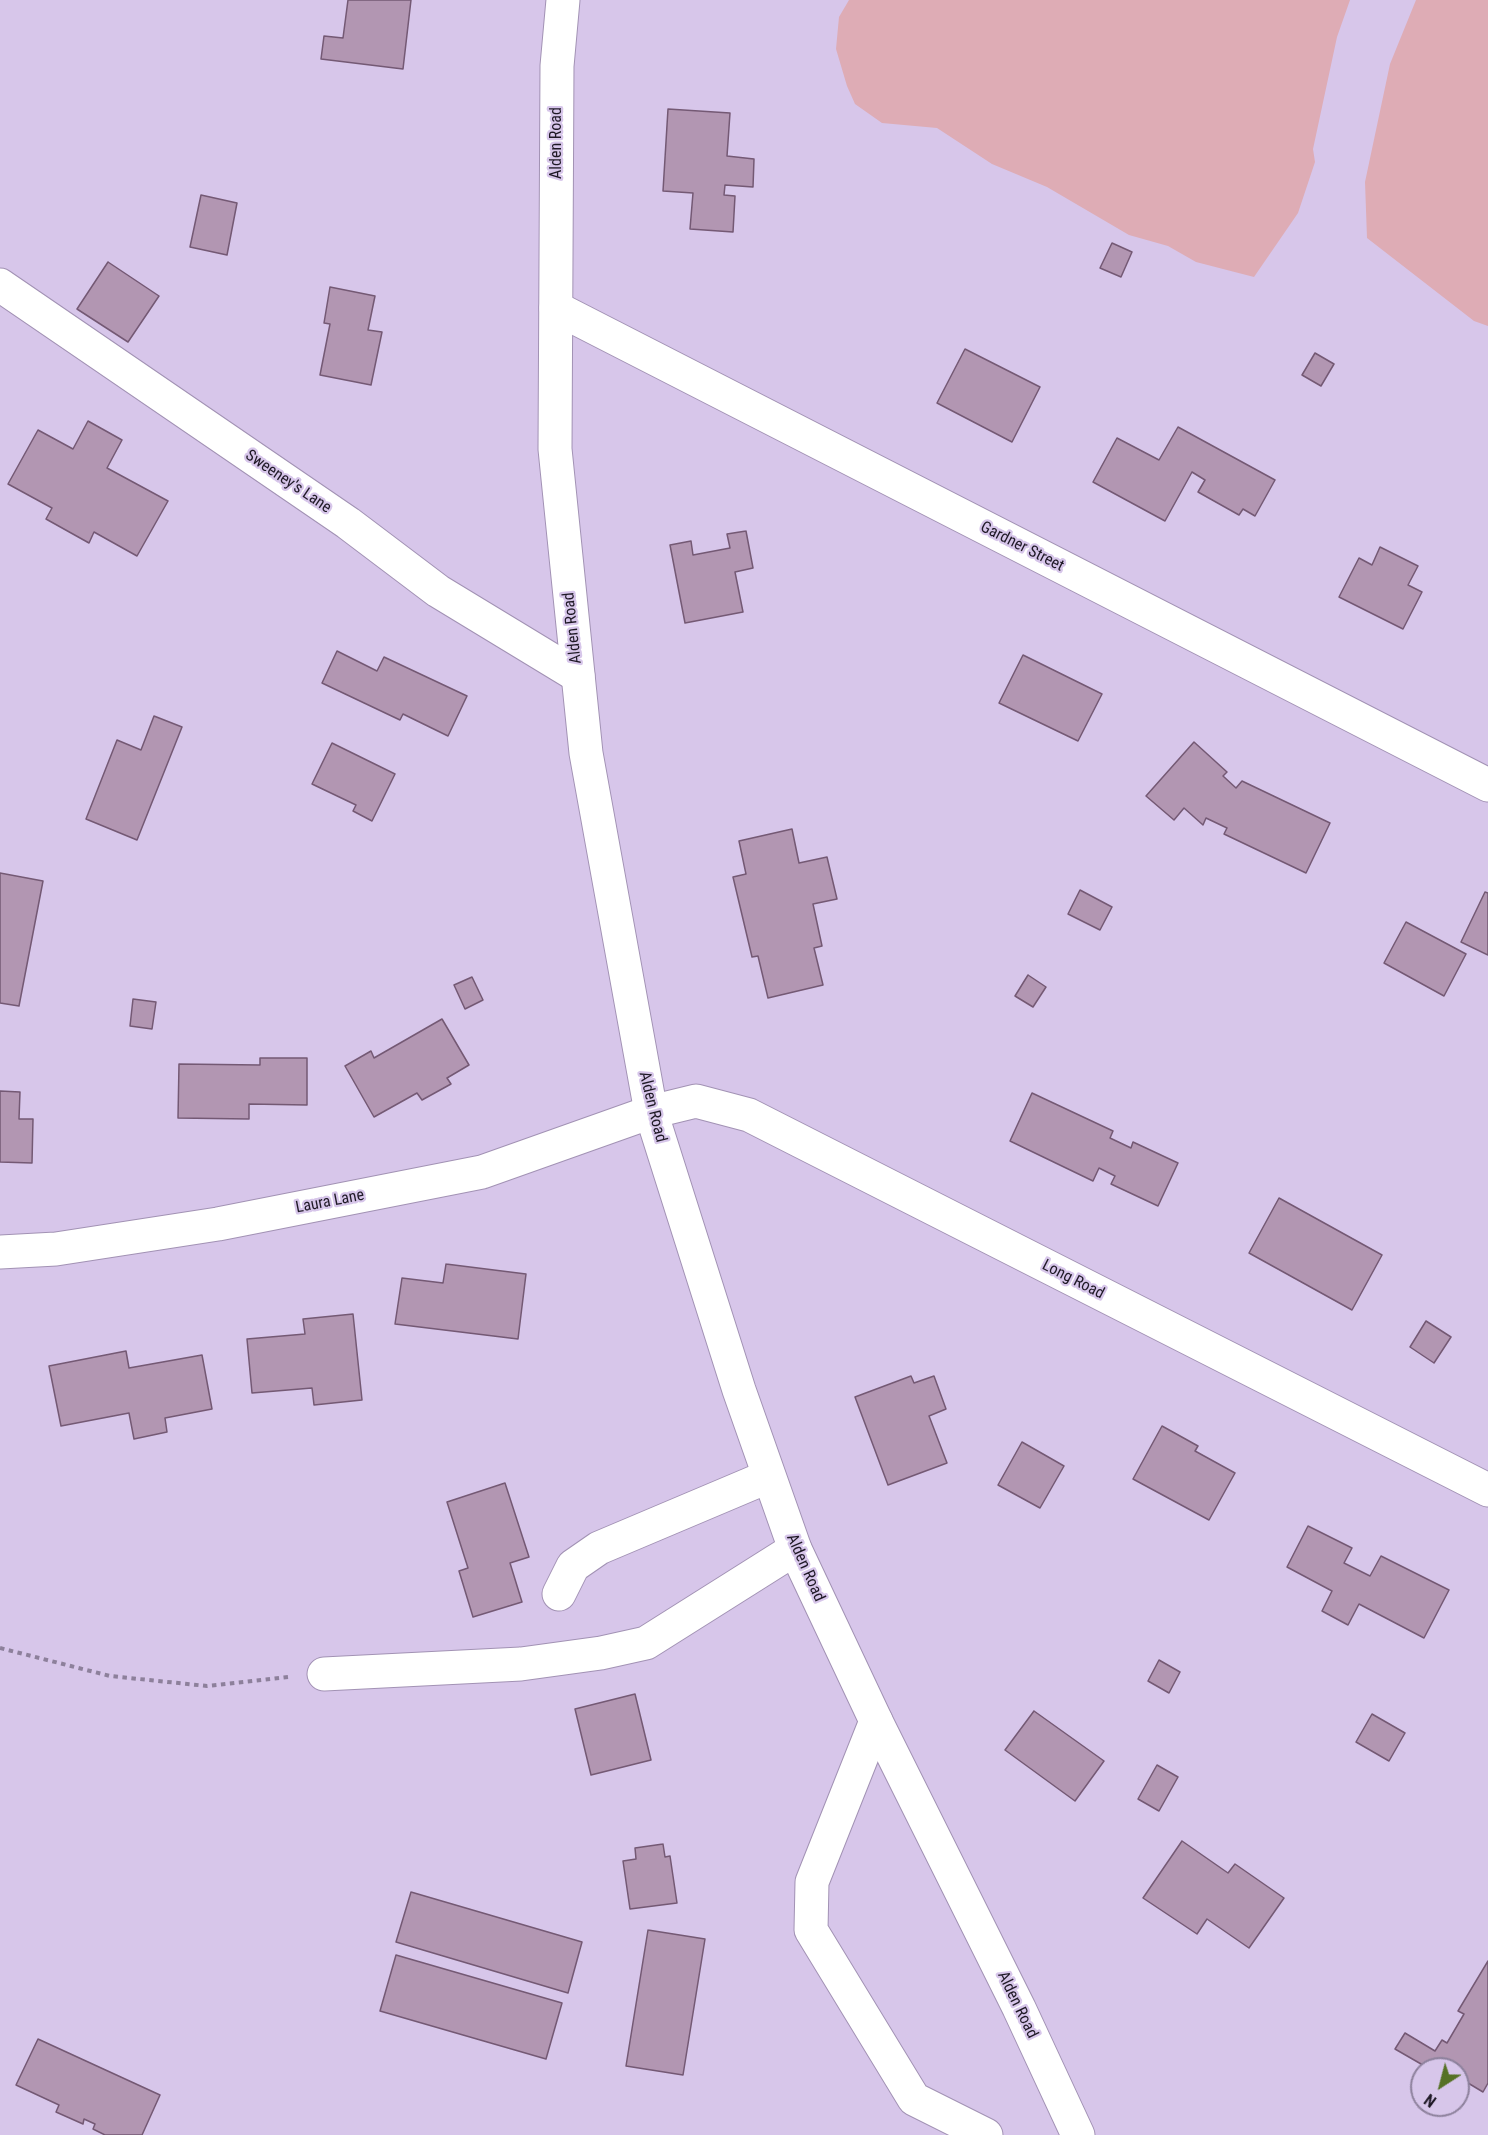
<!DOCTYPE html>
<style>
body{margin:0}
#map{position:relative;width:1488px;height:2135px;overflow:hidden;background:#d7c6ea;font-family:"Roboto Condensed",sans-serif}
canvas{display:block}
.north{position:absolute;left:1410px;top:2057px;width:60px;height:60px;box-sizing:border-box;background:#d7c6ea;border:2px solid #8d819c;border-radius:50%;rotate:216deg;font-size:16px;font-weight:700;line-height:24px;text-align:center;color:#1f1926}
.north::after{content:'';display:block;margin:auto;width:21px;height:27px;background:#567125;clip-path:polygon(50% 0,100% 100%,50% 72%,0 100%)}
</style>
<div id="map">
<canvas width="1488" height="2135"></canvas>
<div class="north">N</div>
</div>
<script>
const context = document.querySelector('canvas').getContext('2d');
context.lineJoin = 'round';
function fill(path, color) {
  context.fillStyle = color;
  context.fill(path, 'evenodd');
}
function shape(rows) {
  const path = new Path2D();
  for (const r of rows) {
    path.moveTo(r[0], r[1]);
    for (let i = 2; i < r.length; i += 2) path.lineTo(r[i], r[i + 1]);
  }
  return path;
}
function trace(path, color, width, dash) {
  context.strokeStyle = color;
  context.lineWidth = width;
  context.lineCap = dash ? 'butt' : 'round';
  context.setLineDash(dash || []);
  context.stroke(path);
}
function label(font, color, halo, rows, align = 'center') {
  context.font = font + ' "Roboto Condensed",sans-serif';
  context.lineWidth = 4.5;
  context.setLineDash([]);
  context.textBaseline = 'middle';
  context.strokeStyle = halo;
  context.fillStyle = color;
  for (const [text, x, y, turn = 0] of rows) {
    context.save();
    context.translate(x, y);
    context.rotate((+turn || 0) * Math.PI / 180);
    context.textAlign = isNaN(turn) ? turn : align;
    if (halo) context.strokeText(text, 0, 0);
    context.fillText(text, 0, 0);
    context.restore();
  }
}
fill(shape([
 [849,0,1350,0,1337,37,1313,149,1315,162,1298,213,1254,277,1196,262,1168,246,1129,235,1047,187,992,164,937,128,882,123,855,104,847,86,836,49,839,17],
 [1416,0,1488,0,1488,326,1474,321,1367,238,1365,182,1390,64]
]), '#deacb5');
const building = shape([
 [348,0,411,0,403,69,321,59,324,36,343,38,348,0],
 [668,109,730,113,727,156,754,159,753,187,725,185,724,195,735,196,733,232,690,229,693,193,663,191,668,109],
 [201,195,237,203,227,255,190,247,201,195],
 [1112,243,1132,252,1121,277,1100,268,1112,243],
 [108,262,159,296,128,342,77,309,108,262],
 [330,287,375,296,368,330,382,332,371,385,320,375,330,324,324,323,330,287],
 [965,349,1040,387,1012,442,937,403,965,349],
 [1315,353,1334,364,1321,386,1302,375,1315,353],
 [88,421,122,440,107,468,168,501,137,556,94,532,89,543,46,519,52,508,8,484,38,430,73,449,88,421],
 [1178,427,1275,480,1255,516,1243,509,1239,515,1198,492,1205,480,1192,472,1165,521,1093,482,1117,438,1159,460,1178,427],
 [746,531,753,568,735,572,743,612,685,623,670,545,691,541,693,555,730,548,727,534,746,531],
 [1380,547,1418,566,1408,585,1422,592,1403,629,1339,597,1359,558,1372,565,1380,547],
 [337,651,377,671,384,657,467,696,448,736,403,714,400,720,322,683,337,651],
 [1023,655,1102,694,1078,741,999,703,1023,655],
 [154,716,182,727,137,840,86,819,117,740,141,750,154,716],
 [1194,742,1227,772,1223,776,1236,788,1242,781,1330,823,1306,873,1224,834,1227,828,1206,818,1203,825,1184,808,1174,820,1146,796,1194,742],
 [332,743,395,774,372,821,353,811,356,805,312,784,332,743],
 [792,829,799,863,827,857,837,899,813,904,822,946,814,948,823,985,768,998,758,956,752,957,733,877,746,874,739,841,792,829],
 [0,873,43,881,19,1006,0,1003,0,873],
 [1080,890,1112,907,1100,930,1068,914,1080,890],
 [1485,892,1488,893,1488,955,1461,942,1485,892],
 [1406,922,1466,954,1444,996,1384,963,1406,922],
 [1028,975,1046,987,1033,1007,1015,996,1028,975],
 [472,977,483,1000,465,1009,454,985,472,977],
 [133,999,156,1002,152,1029,130,1026,133,999],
 [442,1019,469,1065,447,1078,451,1084,422,1100,417,1093,374,1117,345,1066,371,1051,374,1058,442,1019],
 [260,1058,307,1058,307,1105,249,1104,249,1119,178,1118,179,1064,260,1065,260,1058],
 [0,1091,20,1092,19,1119,33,1119,32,1163,0,1162,0,1091],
 [1032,1093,1113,1131,1110,1138,1131,1148,1133,1142,1178,1163,1158,1206,1111,1184,1115,1176,1099,1168,1093,1181,1010,1141,1032,1093],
 [1279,1198,1382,1255,1352,1310,1249,1253,1279,1198],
 [446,1264,526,1274,518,1339,395,1324,402,1278,443,1283,446,1264],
 [353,1314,362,1400,314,1405,312,1388,252,1393,247,1339,305,1334,303,1319,353,1314],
 [1426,1321,1451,1337,1434,1363,1410,1347,1426,1321],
 [126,1351,129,1368,202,1355,212,1409,165,1418,167,1432,134,1439,129,1413,61,1426,49,1366,126,1351],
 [911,1376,914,1383,934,1376,946,1409,929,1416,947,1463,888,1485,855,1397,911,1376],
 [1162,1426,1198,1446,1195,1451,1235,1473,1209,1520,1133,1479,1162,1426],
 [1022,1442,1064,1466,1040,1508,998,1485,1022,1442],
 [505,1483,529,1557,510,1563,522,1602,473,1617,459,1571,468,1568,447,1502,505,1483],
 [1308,1526,1352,1548,1344,1563,1370,1576,1381,1556,1449,1590,1424,1638,1359,1604,1348,1625,1322,1611,1332,1591,1287,1567,1308,1526],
 [1159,1660,1180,1672,1169,1693,1148,1681,1159,1660],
 [635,1694,651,1760,591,1775,575,1709,635,1694],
 [1034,1711,1104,1761,1075,1801,1005,1750,1034,1711],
 [1372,1714,1405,1733,1389,1761,1356,1742,1372,1714],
 [1157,1765,1178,1777,1159,1811,1138,1799,1157,1765],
 [1182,1841,1228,1873,1235,1864,1284,1898,1249,1948,1207,1919,1197,1934,1143,1898,1182,1841],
 [663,1844,665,1857,670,1856,677,1903,630,1909,623,1861,636,1859,635,1848,663,1844],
 [411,1892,582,1942,568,1993,396,1942,411,1892],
 [648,1930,705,1939,683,2075,626,2066,648,1930],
 [396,1955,562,2003,546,2059,380,2011,396,1955],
 [1488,1961,1488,2083,1483,2092,1458,2077,1458,2069,1444,2069,1431,2061,1428,2068,1395,2049,1405,2033,1435,2051,1442,2040,1447,2043,1464,2014,1458,2011,1488,1961],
 [38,2039,160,2095,142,2135,105,2135,93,2129,95,2124,84,2119,83,2124,56,2112,59,2105,16,2085,38,2039]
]);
fill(building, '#b296b2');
trace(building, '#745974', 1.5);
const minor = shape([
 [0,285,348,523,438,591,578,676],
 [556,308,1488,785],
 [0,1252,56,1249,218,1224,482,1172,651,1112,696,1101,749,1115,1488,1490],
 [559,1594,573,1566,599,1548,767,1477],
 [324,1674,521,1664,601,1653,646,1643,795,1549],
 [876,1721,812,1882,811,1930,914,2099,986,2135]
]);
const major = shape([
 [563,0,557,66,555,449,586,753,651,1112,739,1390,795,1549,876,1721,1019,2008,1078,2135]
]);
trace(minor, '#a292b4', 35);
trace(major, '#a292b4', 35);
trace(shape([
 [0,1648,110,1676,207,1686,289,1677]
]), '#8d809b', 4, [4.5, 4.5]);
trace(minor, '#fff', 33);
trace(major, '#fff', 33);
label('16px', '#1f1926', '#d7c6ea', [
 ["Alden Road",557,143,-90],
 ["Sweeney's Lane",288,482,34],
 ["Gardner Street",1022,547,27],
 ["Alden Road",573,628,-96],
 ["Alden Road",652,1107,76],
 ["Laura Lane",330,1202,-11],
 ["Long Road",1073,1280,27],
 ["Alden Road",805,1568,66],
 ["Alden Road",1017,2005,64]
]);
</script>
